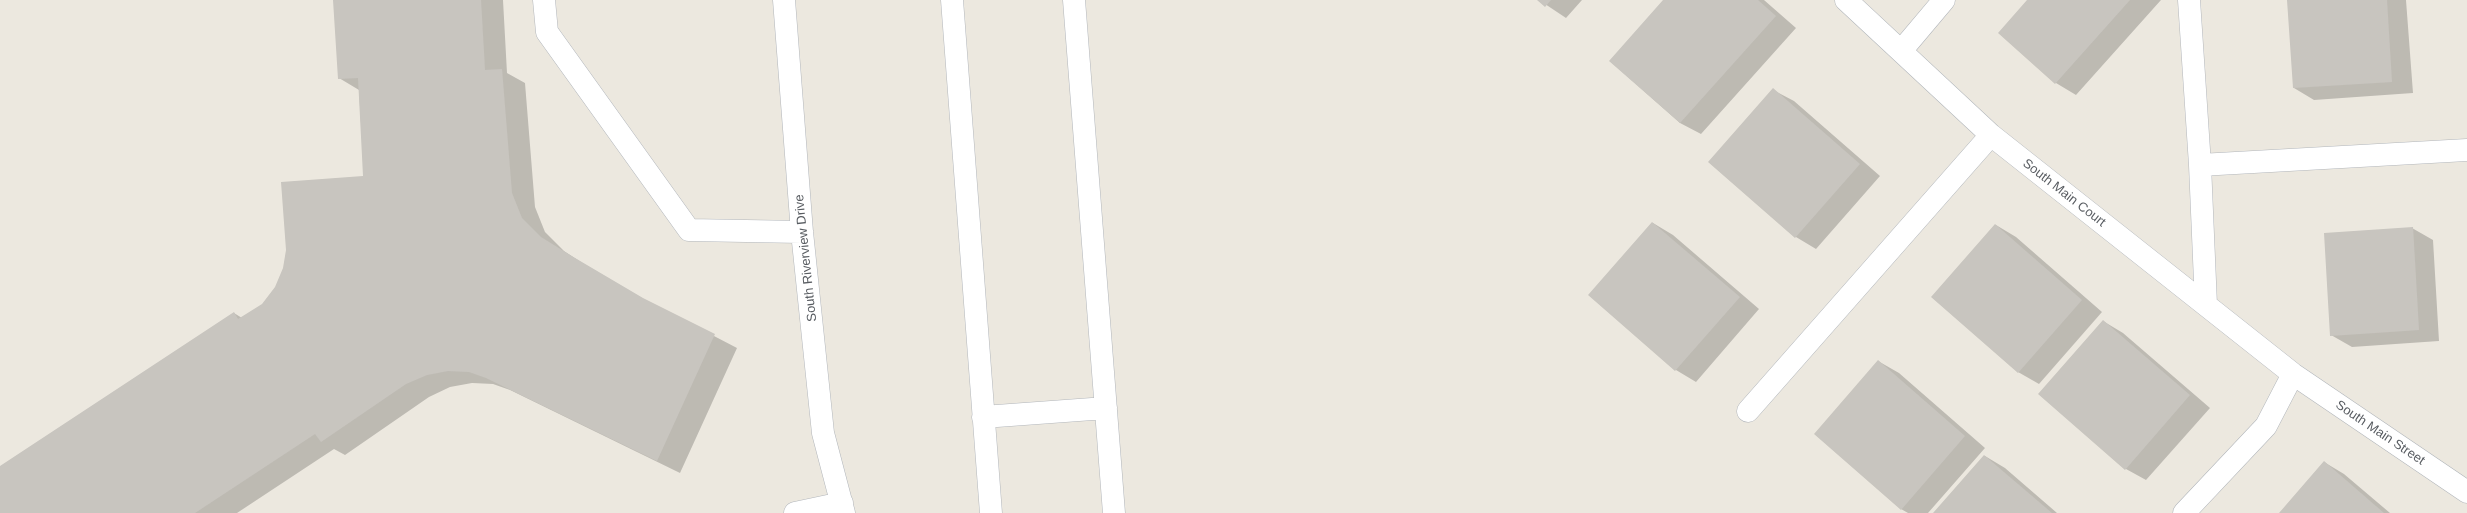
<!DOCTYPE html>
<style>
body{margin:0}
canvas{display:block;background:#ece8df}
</style>
<canvas width="2467" height="513"></canvas>
<script>
const context = document.querySelector('canvas').getContext('2d');
context.lineJoin = 'round';
function fill(path, color) {
  context.fillStyle = color;
  context.fill(path, 'evenodd');
}
function shape(rows) {
  const path = new Path2D();
  for (const r of rows) {
    path.moveTo(r[0], r[1]);
    for (let i = 2; i < r.length; i += 2) path.lineTo(r[i], r[i + 1]);
  }
  return path;
}
function trace(path, color, width, dash) {
  context.strokeStyle = color;
  context.lineWidth = width;
  context.lineCap = dash ? 'butt' : 'round';
  context.setLineDash(dash || []);
  context.stroke(path);
}
function label(font, color, halo, rows, align = 'center') {
  context.font = font + ' Helvetica,sans-serif';
  context.lineWidth = 3.5;
  context.setLineDash([]);
  context.textBaseline = 'middle';
  context.strokeStyle = halo;
  context.fillStyle = color;
  for (const [text, x, y, turn = 0] of rows) {
    context.save();
    context.translate(x, y);
    context.rotate((+turn || 0) * Math.PI / 180);
    context.textAlign = isNaN(turn) ? turn : align;
    if (halo) context.strokeText(text, 0, 0);
    context.fillText(text, 0, 0);
    context.restore();
  }
}
fill(shape([
 [334,0,503,0,507,73,525,83,535,207,545,232,564,251,593,270,645,300,737,348,680,473,510,390,493,384,472,383,450,387,429,397,345,455,334,449,237,513,0,513,0,468,234,313,242,318,263,305,276,288,284,269,287,250,364,177,359,90,339,78],
 [1539,0,1582,0,1566,18],
 [1664,0,1764,0,1796,28,1701,134,1680,123,1610,61],
 [2029,0,2161,0,2076,95,2056,83,1999,33],
 [2288,0,2406,0,2413,93,2314,100,2294,88],
 [1773,90,1794,101,1880,176,1816,249,1796,237,1710,162],
 [1653,223,1673,235,1759,309,1696,382,1676,370],
 [1996,225,2016,237,2102,312,2039,384,2018,372],
 [2412,228,2433,240,2439,341,2352,347,2331,335],
 [2103,321,2123,333,2210,408,2146,480,2126,469],
 [1878,361,1899,373,1985,448,1928,513,1908,513,1901,509],
 [1985,456,2005,468,2057,513,1934,513],
 [2324,462,2344,474,2390,513,2280,513]
]), '#0003');
fill(shape([
 [333,0,481,0,485,70,502,69,512,193,522,218,541,237,570,255,643,298,715,334,657,461,486,378,469,372,448,371,427,375,406,384,321,442,315,434,195,513,0,513,0,466,234,312,238,319,262,304,275,287,283,268,286,250,281,182,363,176,358,78,338,79],
 [1537,0,1551,0,1545,7],
 [1663,0,1758,0,1776,16,1680,123,1609,61],
 [2027,0,2130,0,2055,84,1998,33],
 [2287,0,2387,0,2392,82,2293,88],
 [1773,88,1860,164,1795,238,1708,162],
 [1652,222,1740,297,1675,371,1588,295],
 [1995,224,2082,300,2018,373,1931,297],
 [2413,227,2419,330,2330,336,2324,233],
 [2103,320,2190,395,2125,470,2038,394],
 [1878,360,1965,436,1901,510,1814,434],
 [1984,455,2052,513,1933,513],
 [2324,461,2384,513,2279,513]
]), '#c8c5bf');
const minor = shape([
 [544,0,547,32,689,230,802,232],
 [784,0,802,232,823,433,844,513],
 [952,0,991,513],
 [1074,0,1114,513],
 [1846,0,1991,135,2293,374,2467,492],
 [2189,0,2200,165],
 [1901,51,1944,0],
 [2206,305,2200,165,2467,150],
 [1748,411,1991,135],
 [983,417,1106,408],
 [795,513,842,503],
 [2184,513,2266,426,2293,374]
]);
trace(minor, '#b2b6bb', 23);
trace(minor, '#fff', 22);
label('13px', '#585c61', '#fff', [
 ["South Main Court",2064,193,38],
 ["South Riverview Drive",806,258,-96],
 ["South Main Street",2380,433,34]
]);
</script>
